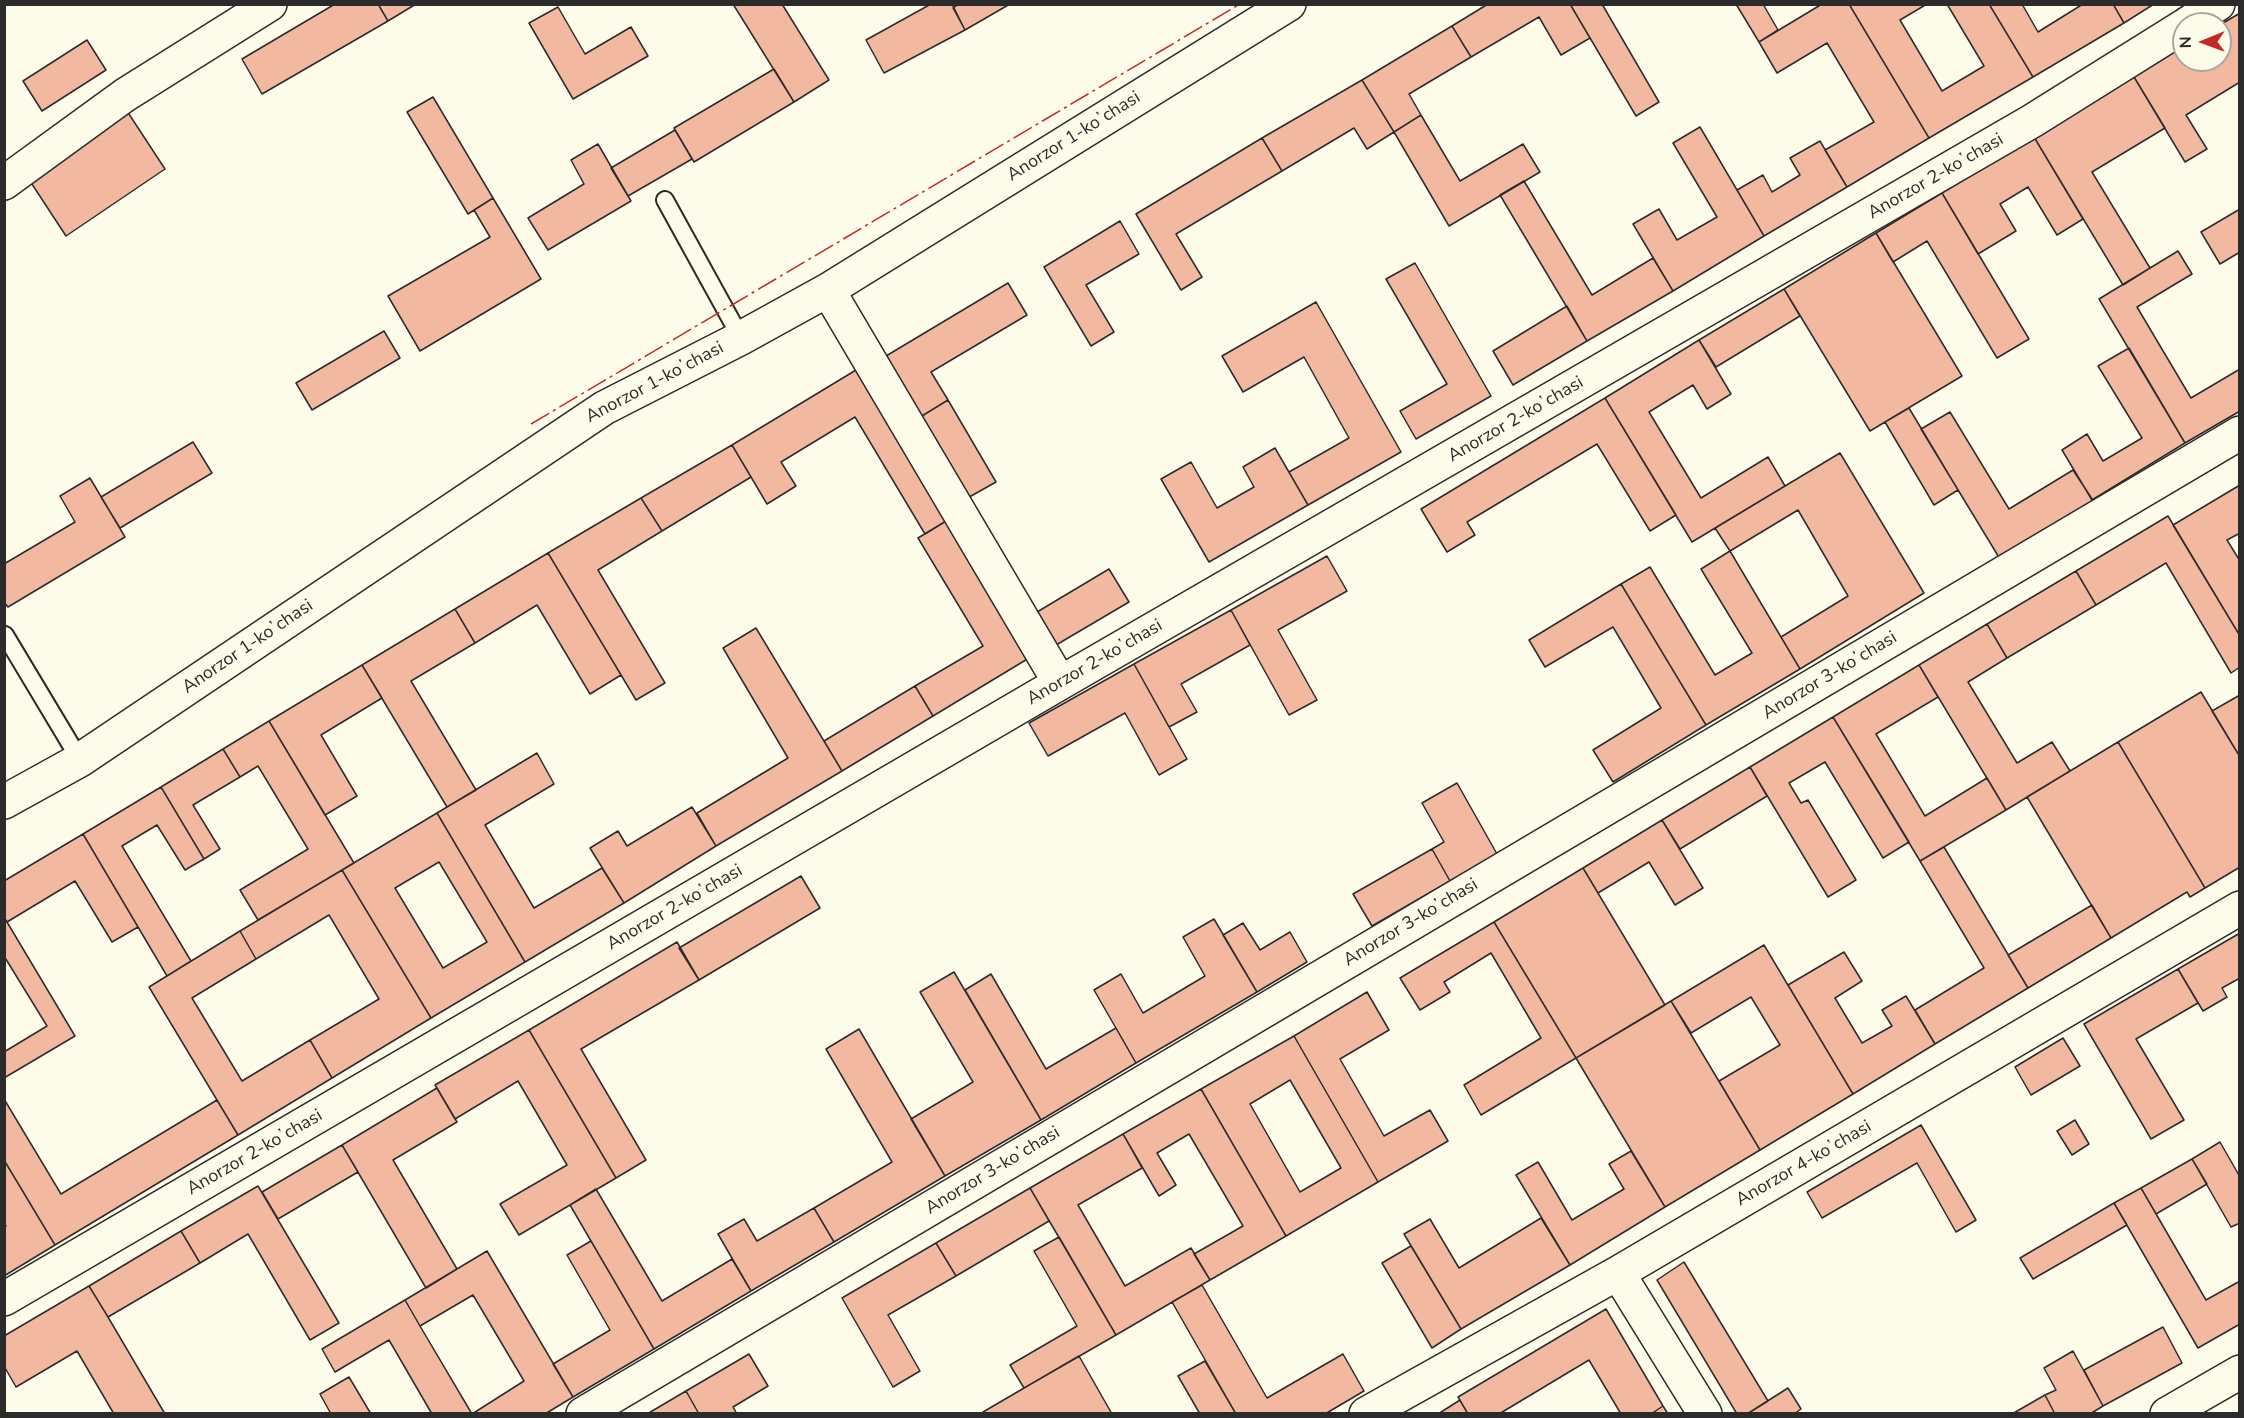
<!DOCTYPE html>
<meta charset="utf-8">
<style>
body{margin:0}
#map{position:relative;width:2244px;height:1418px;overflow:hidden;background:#fdfbea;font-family:"Nunito Sans",sans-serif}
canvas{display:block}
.frame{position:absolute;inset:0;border:6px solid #2b2b2b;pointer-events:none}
.north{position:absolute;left:2172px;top:12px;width:60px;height:60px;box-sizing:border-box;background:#fdfbea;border:2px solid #a9a89e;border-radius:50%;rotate:269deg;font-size:16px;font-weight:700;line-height:24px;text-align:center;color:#2b2b2b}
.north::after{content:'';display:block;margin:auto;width:21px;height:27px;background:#c62828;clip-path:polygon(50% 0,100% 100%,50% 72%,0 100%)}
</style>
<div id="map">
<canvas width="2244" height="1418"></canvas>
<div class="frame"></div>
<div class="north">N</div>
</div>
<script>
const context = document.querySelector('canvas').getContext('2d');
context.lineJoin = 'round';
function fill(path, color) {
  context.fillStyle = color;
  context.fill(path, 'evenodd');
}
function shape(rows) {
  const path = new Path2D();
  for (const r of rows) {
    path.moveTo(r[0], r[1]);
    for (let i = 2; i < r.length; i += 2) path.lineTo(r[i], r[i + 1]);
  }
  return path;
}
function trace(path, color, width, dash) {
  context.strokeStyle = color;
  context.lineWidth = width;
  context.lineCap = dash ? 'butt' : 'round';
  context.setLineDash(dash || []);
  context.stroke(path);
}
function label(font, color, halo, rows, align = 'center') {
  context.font = font + ' "Nunito Sans",sans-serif';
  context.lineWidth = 4.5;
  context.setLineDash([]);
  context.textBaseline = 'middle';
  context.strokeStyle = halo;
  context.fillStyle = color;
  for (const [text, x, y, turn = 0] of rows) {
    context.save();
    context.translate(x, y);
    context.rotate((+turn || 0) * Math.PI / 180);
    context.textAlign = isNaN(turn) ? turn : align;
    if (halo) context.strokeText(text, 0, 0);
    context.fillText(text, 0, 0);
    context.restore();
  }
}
const building = shape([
 [335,4,378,4,388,21,262,94,242,59,335,4],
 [378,4,416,4,388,21,378,4],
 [733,4,782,4,829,80,794,102,733,4],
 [931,4,952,4,965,30,884,73,866,40,931,4],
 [959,4,1010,4,965,30,953,8,959,4],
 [1488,4,1570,4,1590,38,1561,55,1539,17,1471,57,1452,26,1488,4],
 [1570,4,1602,4,1659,102,1636,116,1570,4],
 [1736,4,1763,4,1778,30,1759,42,1736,4],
 [1822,4,1849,4,1929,138,1847,187,1825,150,1874,122,1827,43,1777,73,1759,42,1822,4],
 [1849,4,1927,4,1900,20,1942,91,1984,66,1947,4,1989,4,2033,77,1929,138,1849,4],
 [1989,4,2022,4,2038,32,2083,4,2113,4,2124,23,2033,77,1989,4],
 [2113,4,2154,4,2124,23,2113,4],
 [558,7,585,54,631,27,648,56,573,99,529,23,558,7],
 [2240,13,2240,82,2186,115,2207,149,2185,162,2134,77,2184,46,2184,60,2220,60,2220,25,2240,13],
 [1452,26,1471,57,1409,94,1421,115,1394,132,1362,80,1452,26],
 [87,40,106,70,42,111,23,81,87,40],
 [774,69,794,102,694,162,674,128,774,69],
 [2134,77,2165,128,2092,172,2150,268,2123,285,2034,137,2134,77],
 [1362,80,1394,132,1367,149,1354,128,1282,171,1262,138,1362,80],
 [433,97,493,198,468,214,407,112,433,97],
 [125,108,165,169,66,236,26,175,125,108],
 [1421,115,1460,181,1523,144,1540,172,1449,226,1394,132,1421,115],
 [1700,127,1764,236,1673,291,1633,224,1659,209,1677,240,1717,217,1673,143,1700,127],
 [675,130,692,159,628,196,611,168,675,130],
 [2034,137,2083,219,2057,235,2028,187,2000,204,2016,231,1978,254,1942,193,2034,137],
 [1262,138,1282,171,1176,234,1202,277,1181,290,1136,214,1262,138],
 [1820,141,1847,187,1764,236,1737,190,1763,175,1772,192,1800,175,1790,158,1820,141],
 [598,144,631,201,548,250,528,218,584,184,571,160,598,144],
 [1524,181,1592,295,1653,258,1673,291,1587,341,1500,195,1524,181],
 [1942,193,2029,339,1997,358,1927,241,1893,262,1876,233,1942,193],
 [493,198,541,279,420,351,388,296,490,237,474,210,493,198],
 [2240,209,2240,252,2220,264,2201,232,2240,209],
 [1120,221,1139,254,1086,285,1114,332,1091,346,1044,267,1120,221],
 [1876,233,1962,376,1870,431,1784,289,1876,233],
 [2178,251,2192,274,2137,307,2191,398,2240,369,2240,411,2185,443,2099,299,2178,251],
 [1415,263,1491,396,1416,439,1400,411,1447,384,1386,279,1415,263],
 [1008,283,1027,315,931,372,948,400,917,419,881,359,1008,283],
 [1784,289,1800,316,1716,367,1699,340,1784,289],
 [1316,302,1401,452,1308,505,1289,472,1349,438,1304,357,1243,392,1222,356,1316,302],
 [1567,306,1587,341,1513,385,1493,351,1567,306],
 [384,331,400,358,312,410,296,383,384,331],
 [1699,340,1731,394,1707,409,1693,385,1649,412,1701,498,1768,457,1785,486,1692,542,1605,398,1699,340],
 [2129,348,2185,443,2092,500,2062,450,2087,434,2103,461,2142,438,2098,366,2129,348],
 [861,367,951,518,925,534,855,417,781,462,796,486,767,504,732,445,861,367],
 [1605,398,1676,515,1650,531,1597,444,1467,522,1475,535,1447,552,1421,509,1605,398],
 [948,400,996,482,964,500,917,419,948,400],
 [1909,408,1958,490,1934,505,1885,422,1909,408],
 [1950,412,2009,509,2073,470,2094,502,2000,559,1921,429,1950,412],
 [193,442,212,473,120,528,101,497,193,442],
 [732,445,751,477,662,531,641,498,732,445],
 [1275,448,1308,505,1209,562,1161,479,1191,462,1217,508,1254,487,1243,467,1275,448],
 [1840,453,1924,593,1800,669,1781,637,1848,596,1798,510,1730,551,1715,528,1840,453],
 [90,478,125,537,8,607,4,602,4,564,75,522,60,496,90,478],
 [2240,485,2240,533,2227,540,2240,561,2240,636,2173,525,2240,485],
 [641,498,662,531,598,570,665,683,636,700,548,553,641,498],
 [2168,516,2240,636,2240,667,2231,673,2166,563,2096,605,2076,571,2168,516],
 [951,518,1034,655,933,716,915,686,983,646,918,538,951,518],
 [1730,551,1800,669,1706,725,1621,584,1650,567,1715,675,1752,653,1701,569,1730,551],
 [548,553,621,675,590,694,537,605,475,643,455,609,548,553],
 [1327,556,1347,591,1278,630,1317,700,1289,715,1231,610,1327,556],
 [1109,569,1129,602,1051,648,1032,615,1109,569],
 [2076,571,2096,605,2007,658,1987,624,2076,571],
 [1621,584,1706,725,1613,782,1593,750,1661,708,1613,627,1545,667,1529,640,1621,584],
 [455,609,475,643,411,681,476,790,447,807,362,665,455,609],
 [1231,610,1250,645,1181,684,1197,712,1169,727,1134,664,1231,610],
 [1987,624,2007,658,1968,682,2017,763,2052,742,2070,771,2006,810,1919,665,1987,624],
 [756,628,842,771,716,846,697,813,788,758,723,648,756,628],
 [1134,664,1187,759,1159,775,1125,713,1048,756,1029,723,1134,664],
 [362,665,382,698,321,735,357,796,325,815,269,721,362,665],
 [1919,665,1938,697,1876,734,1925,816,1987,778,2006,810,1920,861,1833,717,1919,665],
 [915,686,933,716,842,771,824,741,915,686],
 [2201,692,2240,757,2240,867,2205,888,2118,742,2201,692],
 [2240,695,2240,757,2212,711,2240,695],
 [1833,717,1909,842,1883,858,1825,762,1789,783,1801,803,1808,800,1856,880,1828,897,1750,767,1833,717],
 [269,721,354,863,258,920,240,890,308,849,258,766,240,777,223,749,269,721],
 [2118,742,2205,888,2190,897,2187,892,2111,938,2027,797,2118,742],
 [223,749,240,777,193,805,220,849,204,859,161,787,223,749],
 [537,753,554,784,485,825,534,908,602,868,624,903,525,962,437,813,537,753],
 [1750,767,1767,796,1680,849,1662,820,1750,767],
 [1457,783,1497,854,1450,881,1432,849,1444,842,1422,803,1457,783],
 [161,787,204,859,185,870,157,825,122,846,191,961,167,976,83,834,161,787],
 [692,807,716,846,624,903,590,848,618,831,627,846,692,807],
 [437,813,525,962,431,1018,342,870,437,813],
 [439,862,487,942,443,968,395,888,439,862],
 [1662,820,1703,888,1675,905,1649,862,1598,893,1583,868,1662,820],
 [83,834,138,927,112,942,75,881,7,922,4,917,4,881,83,834],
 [1944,847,2028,988,1935,1044,1915,1010,1984,968,1920,861,1944,847],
 [1432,849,1450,881,1372,926,1353,894,1432,849],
 [1583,868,1665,1005,1576,1058,1494,922,1583,868],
 [342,870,431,1018,332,1078,310,1040,379,999,329,915,256,959,240,931,342,870],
 [801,876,820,908,699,980,679,948,801,876],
 [2092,905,2111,938,2028,988,2008,955,2092,905],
 [4,917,75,1036,4,1078,4,1052,47,1026,4,956,4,917],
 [1214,919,1257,992,1136,1063,1094,990,1121,974,1143,1013,1205,976,1183,937,1214,919],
 [1494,922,1576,1058,1481,1115,1464,1085,1541,1038,1491,953,1444,982,1450,992,1420,1010,1400,978,1494,922],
 [1243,923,1260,950,1290,932,1307,962,1257,992,1223,935,1243,923],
 [240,931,256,959,192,998,242,1081,310,1040,332,1078,238,1135,149,987,240,931],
 [2240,933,2240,978,2222,988,2227,997,2203,1011,2178,969,2240,933],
 [677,942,699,980,581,1049,646,1160,616,1178,529,1030,677,942],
 [1764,945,1853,1094,1760,1150,1719,1081,1780,1045,1751,997,1691,1033,1671,1001,1764,945],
 [1844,952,1862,981,1835,998,1862,1043,1892,1026,1882,1010,1906,996,1935,1044,1853,1094,1788,985,1844,952],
 [2178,969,2198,1003,2136,1039,2184,1120,2151,1139,2084,1024,2178,969],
 [954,972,1041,1120,945,1176,911,1119,973,1082,920,992,954,972],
 [991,974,1046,1069,1116,1028,1136,1063,1041,1120,965,990,991,974],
 [1367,992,1389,1030,1340,1059,1384,1136,1430,1110,1448,1141,1378,1182,1294,1036,1367,992],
 [1671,1001,1760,1150,1665,1207,1576,1058,1671,1001],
 [859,1029,945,1176,834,1242,814,1208,892,1162,826,1049,859,1029],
 [529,1030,616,1178,519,1235,500,1204,567,1165,518,1081,455,1119,435,1085,529,1030],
 [1294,1036,1378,1182,1286,1236,1201,1089,1294,1036],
 [1290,1080,1341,1168,1300,1192,1250,1104,1290,1080],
 [2063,1038,2080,1066,2031,1095,2015,1067,2063,1038],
 [437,1088,457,1122,393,1160,457,1269,426,1288,342,1145,437,1088],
 [1201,1089,1286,1236,1210,1280,1194,1254,1243,1226,1189,1134,1157,1153,1176,1185,1159,1196,1123,1134,1201,1089],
 [4,1099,61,1194,217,1100,238,1135,55,1245,4,1160,4,1099],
 [2075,1120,2089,1144,2072,1155,2057,1131,2075,1120],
 [1921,1125,1976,1220,1956,1232,1917,1163,1822,1218,1807,1192,1921,1125],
 [1123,1134,1142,1168,1078,1205,1125,1286,1191,1248,1210,1280,1116,1335,1030,1188,1123,1134],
 [2220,1142,2240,1177,2240,1223,2231,1227,2192,1159,2220,1142],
 [342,1145,358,1172,278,1219,262,1192,342,1145],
 [1631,1151,1665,1207,1570,1265,1516,1175,1538,1162,1572,1220,1624,1189,1609,1164,1631,1151],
 [2192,1159,2207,1184,2156,1214,2141,1188,2192,1159],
 [4,1160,55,1245,4,1276,4,1228,6,1226,4,1223,4,1160],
 [258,1186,339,1323,310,1340,248,1234,200,1263,181,1231,258,1186],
 [1030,1188,1049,1221,956,1276,936,1243,1030,1188],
 [2141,1188,2206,1300,2240,1281,2240,1324,2198,1348,2114,1203,2141,1188],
 [596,1189,662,1301,732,1259,751,1291,654,1349,570,1205,596,1189],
 [2114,1203,2127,1225,2033,1279,2020,1258,2114,1203],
 [814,1208,834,1242,751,1291,718,1234,744,1219,757,1241,814,1208],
 [1541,1218,1570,1265,1461,1329,1404,1234,1430,1219,1459,1268,1541,1218],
 [181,1231,200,1263,108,1317,89,1286,181,1231],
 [1059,1237,1116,1335,1024,1388,1010,1365,1077,1326,1034,1251,1059,1237],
 [591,1241,654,1349,573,1397,553,1364,610,1330,567,1255,591,1241],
 [936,1243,956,1276,888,1315,920,1371,893,1387,842,1298,936,1243],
 [1411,1246,1461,1329,1432,1348,1382,1263,1411,1246],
 [487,1251,573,1397,545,1414,472,1414,524,1381,473,1295,420,1326,405,1300,487,1251],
 [1684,1262,1768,1401,1747,1414,1737,1414,1657,1280,1684,1262],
 [1202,1285,1267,1398,1343,1354,1364,1391,1325,1414,1236,1414,1172,1302,1202,1285],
 [89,1286,108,1317,165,1414,114,1414,77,1351,16,1387,4,1366,4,1336,89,1286],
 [405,1300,420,1326,472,1414,432,1414,389,1340,335,1372,322,1349,405,1300],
 [1606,1309,1663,1406,1651,1414,1621,1414,1589,1360,1499,1414,1468,1414,1458,1397,1606,1309],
 [2163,1327,2182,1363,2103,1406,2084,1370,2163,1327],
 [2073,1351,2103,1406,2090,1414,2055,1414,2045,1395,2056,1390,2044,1368,2073,1351],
 [749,1354,768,1386,733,1407,737,1414,699,1414,686,1391,749,1354],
 [1079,1356,1112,1414,983,1414,983,1412,1079,1356],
 [1205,1361,1236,1414,1200,1414,1178,1376,1205,1361],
 [349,1377,371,1414,331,1414,320,1394,349,1377],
 [1788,1388,1801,1409,1794,1414,1747,1414,1788,1388],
 [686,1391,699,1414,647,1414,686,1391],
 [2045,1395,2055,1414,2012,1414,2045,1395],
 [1460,1400,1468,1414,1438,1414,1460,1400],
 [1663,1406,1668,1414,1651,1414,1663,1406]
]);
fill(building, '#f2b8a0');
trace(building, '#2b2b2b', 1.5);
const service = shape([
 [665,200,741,338],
 [5,635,80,760]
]);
const minor = shape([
 [2187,24,2218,4],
 [4,183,125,95,270,4],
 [828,290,1060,683],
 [4,802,80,760,604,408,741,338,828,290,1289,4],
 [1618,1273,1705,1414],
 [4,1299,1060,683,2032,121,2184,26],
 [583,1414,2240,433],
 [1366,1414,1618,1273,2240,908],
 [2167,1414,2240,1372]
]);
trace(service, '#2b2b2b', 20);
trace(minor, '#2b2b2b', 36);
trace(service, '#fdfbea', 16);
trace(minor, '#fdfbea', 33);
trace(shape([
 [531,424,1240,4]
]), '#c62828', 1.5, [21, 4.5, 3, 4.5]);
label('18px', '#2b2b2b', '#fdfbea', [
 ["Аnorzor 1-koʼchasi",1074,137,-32],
 ["Аnorzor 2-koʼchasi",1936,177,-30],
 ["Аnorzor 1-koʼchasi",655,383,-28],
 ["Аnorzor 2-koʼchasi",1516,420,-30],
 ["Аnorzor 1-koʼchasi",248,647,-34],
 ["Аnorzor 2-koʼchasi",1095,663,-30],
 ["Аnorzor 3-koʼchasi",1830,676,-31],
 ["Аnorzor 2-koʼchasi",675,908,-30],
 ["Аnorzor 3-koʼchasi",1411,923,-31],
 ["Аnorzor 2-koʼchasi",255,1153,-30],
 ["Аnorzor 4-koʼchasi",1804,1164,-30],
 ["Аnorzor 3-koʼchasi",993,1171,-31]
]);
</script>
